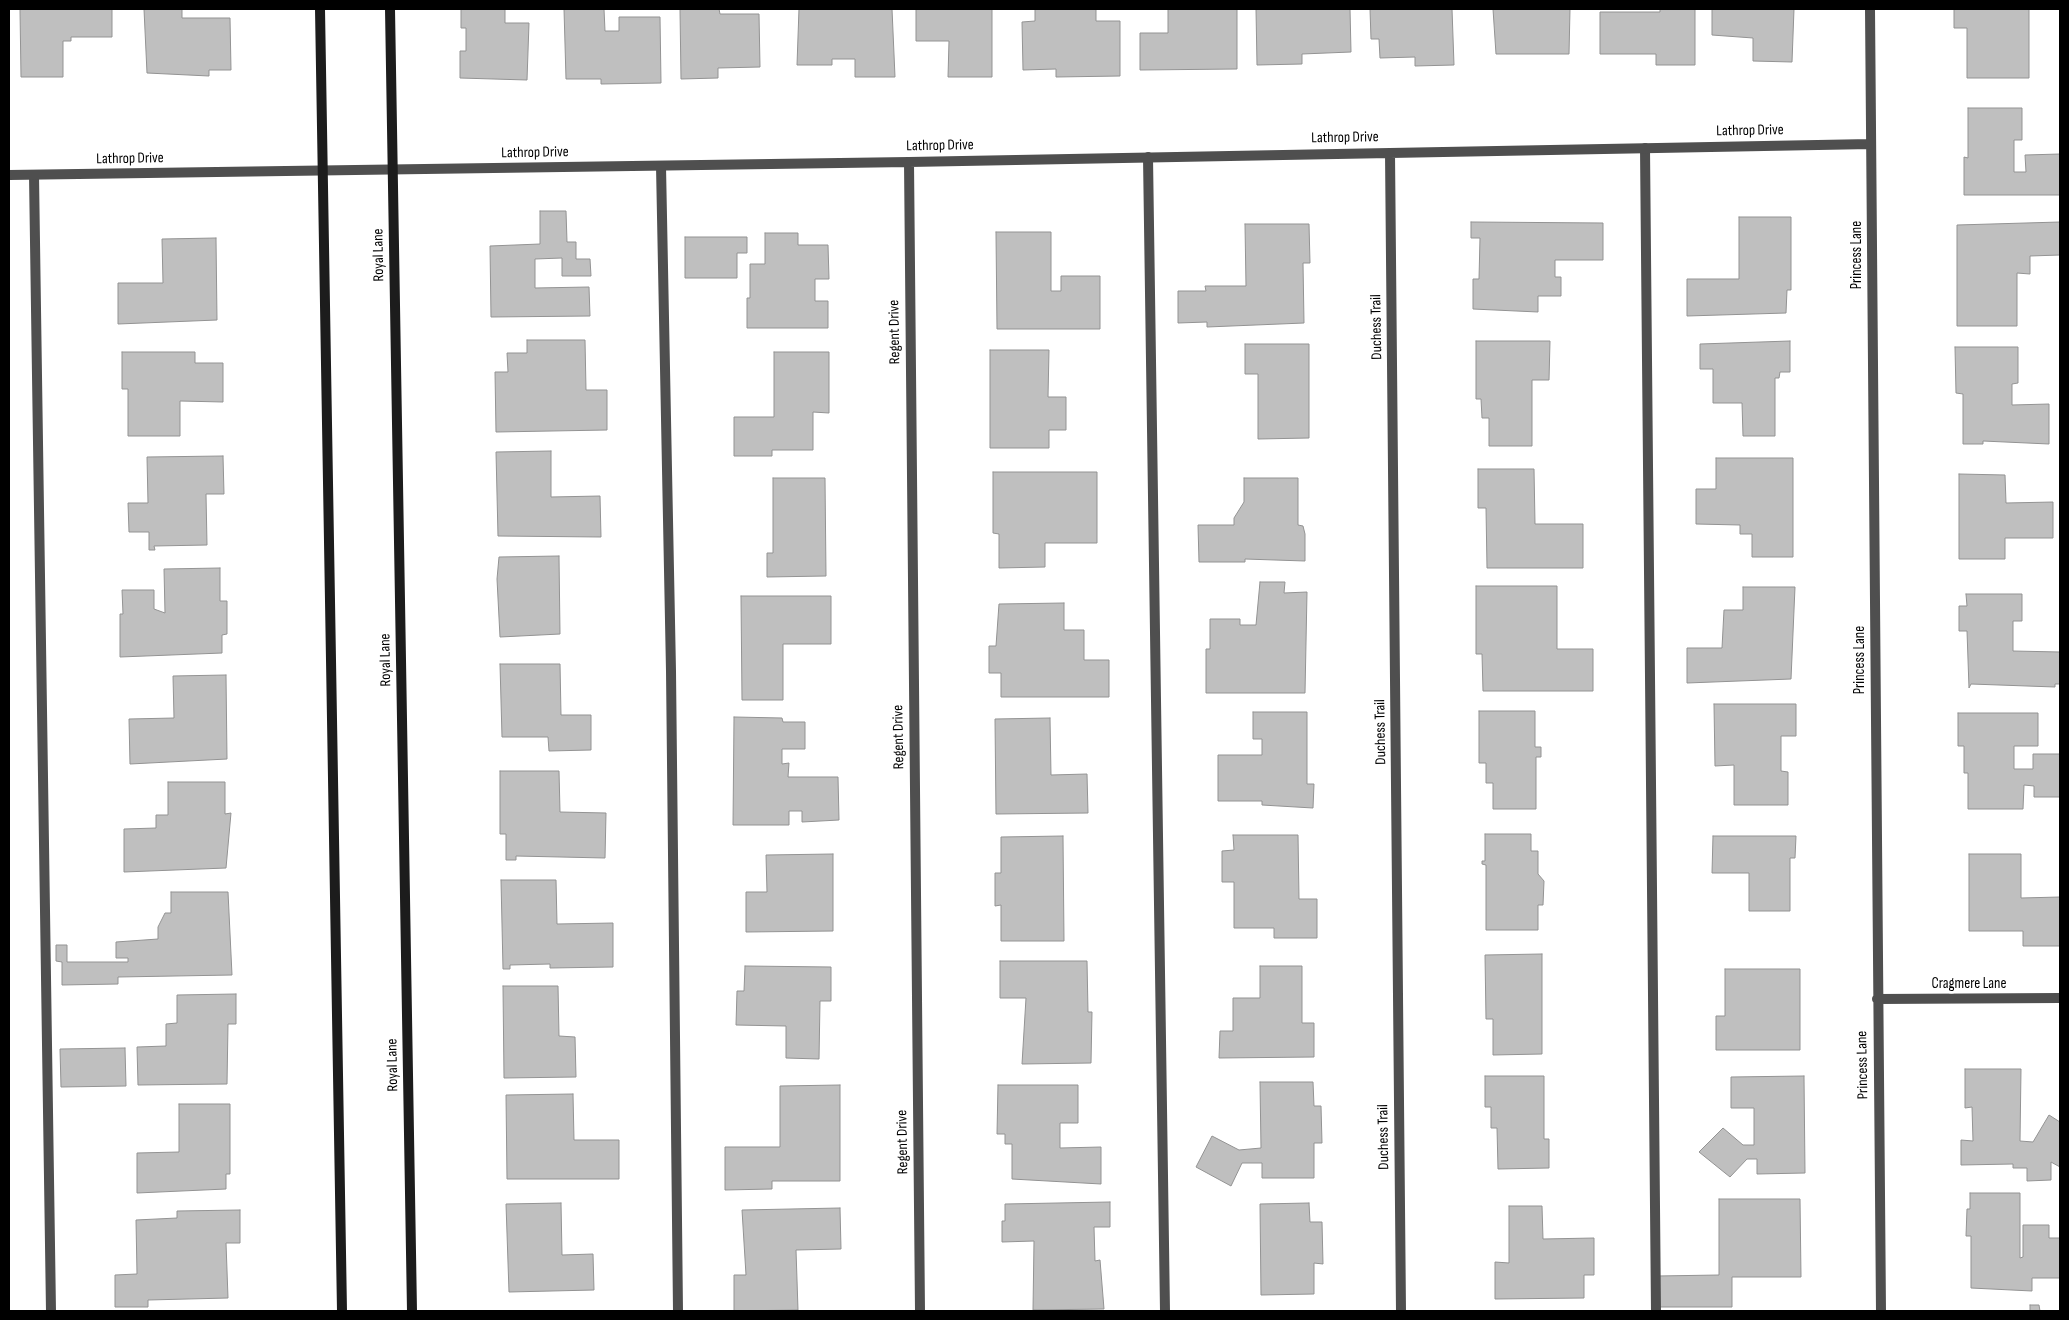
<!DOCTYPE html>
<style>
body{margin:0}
#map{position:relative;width:2069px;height:1320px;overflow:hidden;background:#fff;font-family:"Sofia Sans Condensed",sans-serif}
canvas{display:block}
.frame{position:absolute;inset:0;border:10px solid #000;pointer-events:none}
</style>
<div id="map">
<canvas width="2069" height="1320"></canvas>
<div class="frame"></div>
</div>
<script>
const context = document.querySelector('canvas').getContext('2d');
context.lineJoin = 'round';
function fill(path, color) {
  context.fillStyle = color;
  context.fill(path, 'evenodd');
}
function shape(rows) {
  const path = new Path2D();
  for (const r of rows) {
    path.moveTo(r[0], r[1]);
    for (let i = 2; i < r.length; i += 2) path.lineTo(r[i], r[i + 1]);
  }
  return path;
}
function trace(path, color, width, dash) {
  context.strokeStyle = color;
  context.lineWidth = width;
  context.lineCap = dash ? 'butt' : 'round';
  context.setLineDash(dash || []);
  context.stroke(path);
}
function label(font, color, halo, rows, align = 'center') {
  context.font = font + ' "Sofia Sans Condensed",sans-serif';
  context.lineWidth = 5;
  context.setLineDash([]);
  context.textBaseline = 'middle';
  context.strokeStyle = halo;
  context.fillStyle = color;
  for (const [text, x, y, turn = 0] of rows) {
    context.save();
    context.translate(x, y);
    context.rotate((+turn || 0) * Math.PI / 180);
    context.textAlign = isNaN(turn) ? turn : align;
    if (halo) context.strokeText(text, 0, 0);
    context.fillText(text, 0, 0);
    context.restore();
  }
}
const building = shape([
 [20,9,112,9,112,37,71,37,71,41,63,41,63,77,21,77,20,9],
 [144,9,182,9,182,18,230,18,231,70,209,70,209,76,147,73,144,9],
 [461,9,505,9,505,23,529,23,527,80,460,78,460,51,466,51,466,28,461,28,461,9],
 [564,9,604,9,605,31,619,31,619,17,660,17,661,83,601,84,601,79,566,79,564,9],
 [680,9,719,9,720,14,759,14,760,67,718,68,718,78,681,79,680,9],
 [799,9,892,9,895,77,855,77,855,59,832,59,832,65,797,65,799,9],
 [916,9,992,9,992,77,948,77,949,41,916,41,916,9],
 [1035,9,1096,9,1096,21,1120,21,1120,76,1056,77,1056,69,1023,70,1022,22,1035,21,1035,9],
 [1168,9,1237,9,1237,69,1140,70,1140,33,1168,33,1168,9],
 [1256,9,1350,9,1351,52,1302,54,1302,64,1257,65,1256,9],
 [1370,9,1452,9,1454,65,1415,66,1415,57,1380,58,1379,39,1371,39,1370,9],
 [1493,9,1570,9,1569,54,1496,54,1493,9],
 [1660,9,1695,9,1695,65,1656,65,1656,54,1600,54,1600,12,1660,12,1660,9],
 [1712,9,1794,9,1792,62,1753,61,1753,38,1712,35,1712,9],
 [1954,9,2029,9,2029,78,1967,78,1967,28,1954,28,1954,9],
 [1968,108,2022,108,2022,140,2014,140,2014,172,2026,172,2025,155,2060,154,2060,195,1964,195,1964,157,1968,158,1968,108],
 [540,211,566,211,567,242,576,242,576,259,590,259,591,276,562,276,562,258,535,259,535,288,589,287,590,316,491,317,490,246,540,244,540,211],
 [1739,217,1791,217,1791,290,1787,290,1786,313,1687,316,1687,279,1739,279,1739,217],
 [1471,222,1603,223,1603,260,1555,260,1555,277,1561,277,1561,296,1538,296,1538,312,1473,309,1473,279,1479,279,1480,238,1471,238,1471,222],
 [2060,222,2060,255,2030,256,2030,274,2017,273,2017,326,1957,326,1957,225,2060,222],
 [1245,224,1309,224,1310,263,1303,263,1304,323,1207,327,1207,322,1178,323,1178,291,1206,291,1205,286,1246,286,1245,224],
 [996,232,1051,232,1051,291,1061,291,1061,276,1100,276,1100,329,997,329,996,232],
 [765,233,798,233,798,245,828,245,829,279,815,279,815,301,828,301,828,328,747,328,747,298,750,298,750,264,765,264,765,233],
 [685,237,747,237,747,253,737,253,737,278,685,278,685,237],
 [216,238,217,320,118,324,118,283,163,283,162,239,216,238],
 [527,340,585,340,586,390,607,390,607,430,496,432,495,372,508,372,507,353,527,353,527,340],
 [1476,341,1550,341,1549,380,1532,380,1532,446,1489,446,1489,418,1482,418,1481,399,1476,399,1476,341],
 [1790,341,1790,372,1780,372,1779,378,1775,378,1775,436,1743,436,1742,403,1713,403,1713,369,1700,369,1700,344,1790,341],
 [1245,344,1309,344,1309,438,1258,439,1258,374,1245,374,1245,344],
 [1955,347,2018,347,2018,383,2012,384,2012,405,2049,404,2049,444,1983,441,1983,444,1963,444,1963,394,1956,393,1955,347],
 [990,350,1049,350,1048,397,1066,397,1066,430,1049,430,1049,448,990,448,990,350],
 [122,352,195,352,195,363,223,363,223,402,180,401,180,436,128,436,128,389,122,389,122,352],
 [774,352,829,352,829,413,813,412,813,450,772,450,772,456,734,456,734,417,774,417,774,352],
 [551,451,551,497,600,496,601,537,498,536,496,452,551,451],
 [223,456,224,494,206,494,207,545,154,546,155,550,149,550,149,532,129,532,128,503,148,503,147,457,223,456],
 [1716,458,1793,458,1793,557,1752,557,1752,534,1740,534,1740,525,1696,524,1696,489,1716,489,1716,458],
 [1478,469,1534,469,1535,524,1583,524,1583,568,1487,568,1486,508,1478,508,1478,469],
 [993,472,1097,472,1097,543,1045,543,1045,567,999,568,999,534,993,533,993,472],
 [1959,474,2005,475,2006,503,2053,502,2053,538,2005,538,2005,559,1959,559,1959,474],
 [773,478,825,478,826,576,767,577,767,553,773,553,773,478],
 [1244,478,1298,478,1298,525,1303,526,1305,534,1305,561,1245,559,1245,562,1199,562,1198,525,1234,525,1234,518,1244,502,1244,478],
 [559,556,560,634,500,637,497,579,499,557,559,556],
 [220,568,220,601,227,601,227,634,222,635,222,653,120,657,120,614,123,614,122,590,154,590,154,609,165,613,164,569,220,568],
 [1260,582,1285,582,1284,593,1307,592,1305,693,1206,693,1206,649,1210,649,1210,619,1240,619,1240,625,1256,625,1260,582],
 [1476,586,1557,586,1557,649,1593,649,1593,691,1483,691,1482,654,1476,654,1476,586],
 [1743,587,1795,587,1791,679,1687,683,1687,648,1722,648,1724,610,1743,610,1743,587],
 [1966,594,2022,594,2022,621,2013,621,2013,651,2060,652,2060,684,2055,684,2055,687,1971,684,1969,688,1967,631,1959,631,1959,606,1967,606,1966,594],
 [741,596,831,596,831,644,783,644,783,700,742,700,741,596],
 [1064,603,1064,630,1084,630,1084,660,1109,660,1109,697,1001,697,1001,673,989,673,989,646,996,646,999,604,1064,603],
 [500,664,560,664,561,715,591,715,591,750,549,751,548,737,502,737,500,664],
 [226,675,227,759,130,764,129,719,174,718,173,676,226,675],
 [1714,704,1796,704,1796,736,1781,736,1781,771,1788,772,1788,805,1734,805,1734,765,1715,766,1714,704],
 [1479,711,1535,711,1535,747,1541,747,1541,757,1536,757,1536,809,1493,809,1493,783,1486,783,1486,763,1479,763,1479,711],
 [1253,712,1307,712,1307,784,1314,784,1313,808,1262,805,1262,801,1218,801,1218,755,1262,755,1262,739,1253,739,1253,712],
 [1958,713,2038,713,2038,746,2014,746,2014,769,2033,769,2033,754,2060,754,2060,797,2034,797,2034,786,2024,785,2023,809,1968,809,1968,773,1964,773,1964,746,1958,746,1958,713],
 [734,717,782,718,783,722,805,722,805,749,782,749,782,764,789,763,788,777,838,777,839,820,802,822,802,811,789,811,789,825,733,825,734,717],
 [1050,718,1051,775,1087,774,1088,813,996,814,995,719,1050,718],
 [500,771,559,771,560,812,606,813,605,858,516,856,516,860,506,860,506,834,500,834,500,771],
 [168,782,225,782,225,814,231,813,226,868,124,872,124,829,156,828,156,815,168,815,168,782],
 [1485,834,1531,834,1531,851,1538,851,1538,874,1544,881,1543,905,1538,905,1538,930,1486,930,1486,865,1482,864,1482,861,1485,861,1485,834],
 [1233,835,1298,835,1299,899,1317,899,1317,938,1274,938,1274,928,1234,928,1234,882,1222,882,1222,851,1234,850,1233,835],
 [1063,836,1064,941,1001,941,1001,905,995,906,995,873,1001,873,1001,837,1063,836],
 [1713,836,1796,836,1795,858,1790,858,1790,911,1749,911,1749,873,1712,873,1713,836],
 [833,854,833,931,746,932,746,892,767,892,766,855,833,854],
 [1969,854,2021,854,2021,898,2060,897,2060,946,2023,946,2023,931,1969,931,1969,854],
 [501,880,556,880,557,924,613,923,613,967,550,968,550,964,510,965,510,969,503,969,501,880],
 [171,892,228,892,232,975,118,977,118,984,62,985,62,962,56,961,56,945,67,945,67,962,128,962,128,958,116,958,116,942,158,939,158,927,165,913,171,913,171,892],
 [1542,954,1542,1054,1493,1055,1493,1019,1486,1019,1485,955,1542,954],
 [1000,961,1087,961,1088,1012,1092,1012,1091,1063,1022,1064,1026,998,1000,998,1000,961],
 [745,966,831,967,831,1001,820,1001,819,1059,786,1058,786,1026,736,1025,737,991,744,991,745,966],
 [1260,966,1302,966,1302,1023,1314,1023,1314,1057,1219,1058,1220,1031,1233,1031,1233,998,1260,998,1260,966],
 [1725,969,1800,969,1800,1050,1716,1050,1716,1016,1725,1016,1725,969],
 [503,986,558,986,559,1036,575,1037,576,1077,504,1078,503,986],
 [236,994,236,1024,228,1024,227,1084,138,1085,137,1047,166,1046,166,1024,177,1023,177,995,236,994],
 [125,1048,126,1086,61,1087,60,1049,125,1048],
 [1965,1069,2021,1069,2020,1141,2033,1142,2049,1115,2060,1122,2060,1167,2051,1162,2051,1180,2027,1181,2027,1168,2013,1168,2013,1164,1961,1165,1961,1140,1973,1141,1972,1107,1965,1108,1965,1069],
 [1485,1076,1544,1076,1544,1139,1549,1139,1549,1168,1498,1169,1497,1128,1491,1128,1491,1107,1485,1107,1485,1076],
 [1804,1076,1805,1173,1757,1174,1757,1159,1747,1159,1730,1177,1699,1152,1723,1128,1743,1145,1754,1145,1754,1108,1731,1108,1731,1077,1804,1076],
 [1260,1082,1313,1082,1314,1106,1321,1106,1322,1143,1314,1143,1314,1178,1262,1178,1262,1163,1242,1163,1231,1186,1196,1167,1212,1136,1239,1150,1261,1148,1260,1082],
 [840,1085,840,1181,772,1181,772,1189,725,1190,725,1147,780,1147,780,1086,840,1085],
 [998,1085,1078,1085,1078,1123,1060,1123,1060,1148,1101,1147,1101,1184,1012,1179,1012,1144,1005,1144,1005,1134,997,1134,998,1085],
 [573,1094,574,1140,619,1140,619,1179,507,1179,506,1095,573,1094],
 [179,1104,230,1104,230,1174,226,1174,226,1189,137,1193,137,1153,179,1152,179,1104],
 [1970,1193,2020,1193,2020,1258,2023,1257,2023,1225,2049,1225,2049,1238,2060,1238,2060,1278,2032,1278,2032,1291,1971,1288,1971,1236,1966,1236,1967,1209,1970,1209,1970,1193],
 [1719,1199,1800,1199,1801,1277,1732,1277,1732,1307,1657,1307,1657,1276,1719,1275,1719,1199],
 [1110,1202,1110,1227,1094,1227,1095,1261,1100,1260,1104,1309,1033,1310,1034,1241,1002,1242,1002,1221,1005,1221,1005,1204,1110,1202],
 [561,1203,562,1255,593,1254,594,1290,509,1292,506,1204,561,1203],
 [1309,1203,1310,1222,1322,1222,1323,1264,1314,1263,1314,1294,1261,1295,1260,1204,1309,1203],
 [1509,1206,1542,1206,1543,1239,1594,1238,1594,1275,1584,1275,1584,1298,1495,1299,1495,1262,1509,1263,1509,1206],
 [840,1208,841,1249,796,1250,798,1310,734,1311,734,1275,746,1275,742,1210,840,1208],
 [240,1210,240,1243,226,1243,228,1298,148,1300,148,1307,115,1307,115,1275,137,1274,136,1220,177,1218,177,1211,240,1210],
 [2030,1305,2039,1305,2040,1311,2030,1311,2030,1305]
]);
fill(building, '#bfbfbf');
trace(building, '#939393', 1);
trace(shape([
 [1645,148,1656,1311],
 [1148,157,1165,1311],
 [661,166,671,671,678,1311],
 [34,175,51,1311]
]), '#4f4f4f', 10);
trace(shape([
 [1870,9,1881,1311],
 [1390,153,1401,1311],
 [909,162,920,1311],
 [9,175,909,162,1871,144],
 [1877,999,2060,998]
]), '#4f4f4f', 10);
trace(shape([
 [320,9,342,1311],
 [390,9,412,1311]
]), '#1c1c1c', 10);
label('15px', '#000', '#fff', [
 ["Lathrop Drive",1750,131,-1],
 ["Lathrop Drive",1345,138,-1],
 ["Lathrop Drive",940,146,-1],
 ["Lathrop Drive",535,153,-1],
 ["Lathrop Drive",130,159,-1],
 ["Royal Lane",379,255,-91],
 ["Princess Lane",1857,255,-90],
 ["Duchess Trail",1377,327,-91],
 ["Regent Drive",895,332,-91],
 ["Royal Lane",386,660,-91],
 ["Princess Lane",1860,660,-90],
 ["Duchess Trail",1381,732,-91],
 ["Regent Drive",899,737,-91],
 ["Cragmere Lane",1969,984],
 ["Royal Lane",393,1065,-91],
 ["Princess Lane",1863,1065,-91],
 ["Duchess Trail",1384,1137,-91],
 ["Regent Drive",903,1142,-91]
]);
</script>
